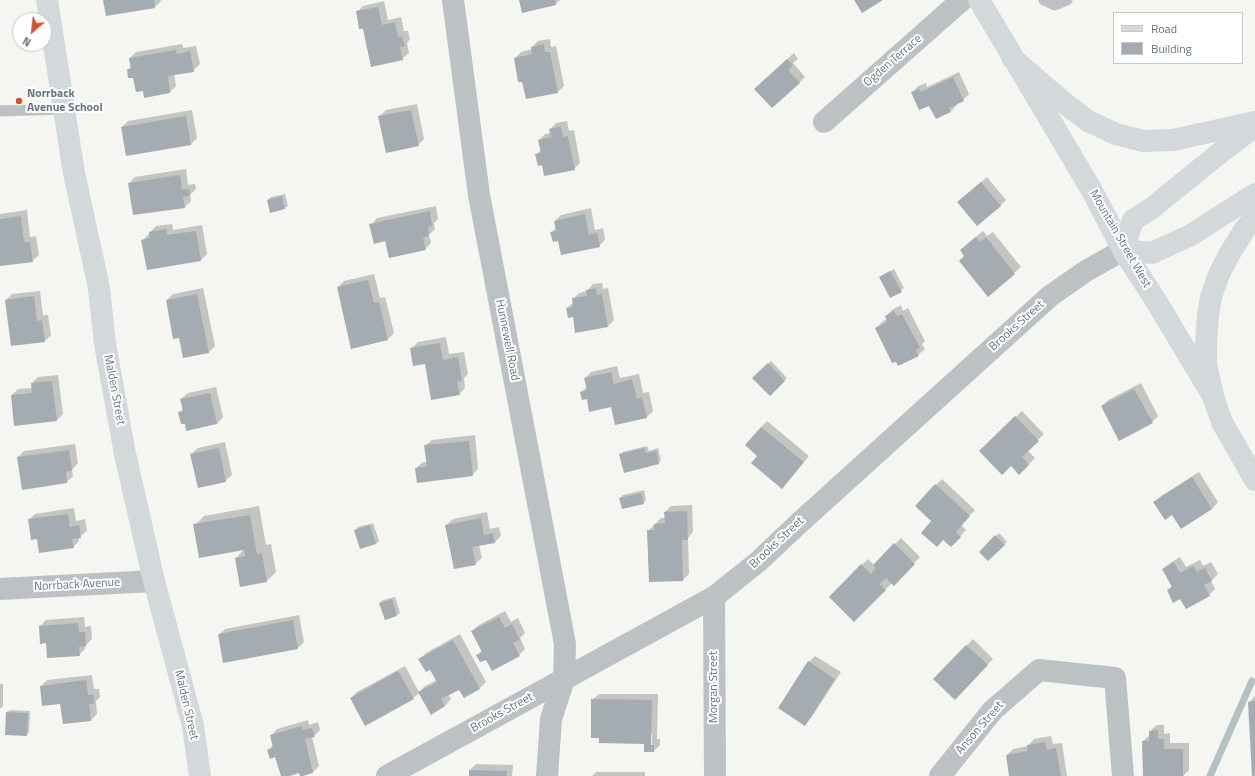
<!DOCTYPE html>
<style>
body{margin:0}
#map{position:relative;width:1255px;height:776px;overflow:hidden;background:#f5f5f2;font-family:"Titillium Web",sans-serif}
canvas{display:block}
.legend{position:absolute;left:1113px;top:12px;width:130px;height:52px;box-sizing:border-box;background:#fff;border:1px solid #c2c8cd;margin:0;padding:5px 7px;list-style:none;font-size:12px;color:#667681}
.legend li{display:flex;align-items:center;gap:8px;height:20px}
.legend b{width:20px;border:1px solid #c2c8cd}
.north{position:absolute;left:12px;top:12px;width:40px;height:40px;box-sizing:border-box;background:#fff;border:1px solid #c2c8cd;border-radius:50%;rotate:208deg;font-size:11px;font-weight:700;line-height:16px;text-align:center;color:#667681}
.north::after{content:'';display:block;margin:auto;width:14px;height:18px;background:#d75030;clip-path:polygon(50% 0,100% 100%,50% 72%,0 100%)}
</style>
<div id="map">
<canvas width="1255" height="776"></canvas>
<ul class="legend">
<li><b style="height:5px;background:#d3d8db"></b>Road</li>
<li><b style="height:11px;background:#a4acb1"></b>Building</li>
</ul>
<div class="north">N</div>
</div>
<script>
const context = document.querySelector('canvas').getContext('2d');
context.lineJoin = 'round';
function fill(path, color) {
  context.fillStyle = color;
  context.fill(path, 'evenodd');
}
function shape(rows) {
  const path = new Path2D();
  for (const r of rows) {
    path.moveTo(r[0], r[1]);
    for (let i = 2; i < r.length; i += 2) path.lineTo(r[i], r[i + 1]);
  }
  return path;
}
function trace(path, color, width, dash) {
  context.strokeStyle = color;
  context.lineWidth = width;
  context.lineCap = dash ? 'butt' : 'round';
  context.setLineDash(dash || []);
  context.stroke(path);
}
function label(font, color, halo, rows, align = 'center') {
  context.font = font + ' "Titillium Web",sans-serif';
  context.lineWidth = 4;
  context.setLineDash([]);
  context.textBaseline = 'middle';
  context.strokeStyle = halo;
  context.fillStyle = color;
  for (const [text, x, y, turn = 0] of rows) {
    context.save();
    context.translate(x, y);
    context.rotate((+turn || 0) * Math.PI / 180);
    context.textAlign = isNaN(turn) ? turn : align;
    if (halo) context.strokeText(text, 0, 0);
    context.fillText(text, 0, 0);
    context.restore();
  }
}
fill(shape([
 [104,0,161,0,161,1,155,7,107,15],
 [520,0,560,0,556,4],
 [384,1,388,20,401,17,404,31,408,31,410,39,407,43,409,53,402,59,364,27,357,12,363,6],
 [550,39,551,47,556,46,564,86,558,92,527,98,523,80,515,58,521,52,532,49,532,47,538,41],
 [182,44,183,48,196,46,200,64,193,71,174,74,176,86,170,92,144,90,128,70,131,66,130,58,136,52],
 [794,53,798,59,793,63,805,77,799,83,761,83],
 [959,72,969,94,963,100,956,103,957,105,951,111,936,118,930,104,912,93,918,86,926,83,927,87],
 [417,104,424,139,418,145,380,116,386,110],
 [192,110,197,138,191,144,127,155,122,127,128,121],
 [567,121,569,131,574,130,580,163,574,169,542,164,537,154,541,150,539,140,545,134,551,133,550,129,556,123],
 [186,169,188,185,195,184,196,189,190,195,191,201,185,207,129,183,135,177],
 [987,177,1006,200,1000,206,958,202],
 [285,194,288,206,285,208,271,212,268,200,271,197],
 [436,206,438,219,434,223,435,229,429,235,431,243,425,249,386,240,371,225,377,218],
 [591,208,595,230,603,228,605,240,599,246,558,240,551,233,557,227,555,221,561,215],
 [27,210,30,237,36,236,39,255,32,261,0,265,0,214],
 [172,224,173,230,202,225,207,254,201,260,143,240,156,226],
 [983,231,987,236,993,232,1021,267,988,295,965,256,967,244],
 [894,269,904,288,890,297,880,277,883,275],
 [374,274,380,298,385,297,394,333,388,339,338,287,344,281],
 [602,283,603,289,608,288,614,320,607,327,573,316,567,308,574,302,573,299,579,293,587,291,593,284],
 [203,288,215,346,209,352,184,356,180,337,167,300,173,294],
 [40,291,43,315,48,315,51,335,45,341,6,300,12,294],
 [901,305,903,311,908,308,925,341,922,344,925,349,918,355,876,328,882,322,887,319,886,316,892,310],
 [446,337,449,354,464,352,468,374,464,378,465,388,459,394,411,349,418,342],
 [771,361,787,378,770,395,754,378],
 [617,366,620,378,639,374,643,393,649,392,653,411,647,417,587,398,581,392,587,387,585,378,591,372],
 [58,375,63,414,57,420,12,395,18,389,33,388,32,383,38,377],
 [1141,383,1158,416,1152,422,1102,406,1108,400],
 [216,387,223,417,217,424,186,422,179,413,183,409,181,399,188,393],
 [1022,411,1044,434,1027,450,1035,458,1020,473,1011,465,980,451],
 [767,421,809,456,788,481,759,455,761,427],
 [475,435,478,469,472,475,416,468,423,462,427,462,425,446,432,440],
 [225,442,232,475,225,481,191,454,198,448],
 [75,444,78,463,72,470,73,476,67,482,18,457,24,451],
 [647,446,649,451,658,448,661,460,659,463,620,454,623,452],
 [1199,472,1218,502,1212,509,1182,528,1172,514,1155,502,1161,496],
 [942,479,975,510,961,525,966,530,957,540,933,521,936,485],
 [644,490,646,500,643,503,620,498,623,495],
 [692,505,693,532,688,538,689,574,683,580,648,531,661,518,665,518,665,512,671,506],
 [259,506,266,545,271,544,276,572,267,581,236,558,245,548,195,525,204,516],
 [74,508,76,521,85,519,87,531,79,537,79,541,73,547,29,520,35,514],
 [487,512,490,529,499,527,501,536,495,542,479,545,482,558,475,564,446,525,453,519],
 [373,523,379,541,376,544,355,530,358,527],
 [999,533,1007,542,988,560,980,552],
 [901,538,920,557,894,584,892,583,854,620,830,596,868,559,874,565],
 [1180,557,1186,567,1200,560,1203,566,1211,562,1218,574,1211,581,1215,589,1209,595,1181,598,1168,590,1172,586,1163,569,1170,563],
 [395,597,400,613,397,615,380,603,383,600],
 [505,611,511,622,518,618,525,633,520,638,525,649,519,655,486,658,478,655,482,650,472,631,479,625],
 [299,615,304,642,298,648,219,635,225,629],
 [84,617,85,627,91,626,92,639,85,646,85,649,79,655,47,642,40,626,46,620],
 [460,634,486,682,480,688,464,697,459,688,448,694,451,699,445,706,419,693,413,698,351,698,357,692,405,666,419,692,425,686,437,680,430,668,420,659,426,653],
 [973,639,993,659,955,698,935,679],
 [815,656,841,672,811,718,805,724,809,662],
 [92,675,94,689,99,689,100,697,96,701,97,714,91,720,61,703,43,704,41,686,47,680],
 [0,684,3,684,3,706,0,709],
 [599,694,658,694,657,739,660,739,660,745,654,751,645,751,645,743,600,742,600,737,592,737,592,700],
 [650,733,652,733,652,750,650,750],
 [1255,696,1255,776,1253,776,1249,702],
 [10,710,30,711,29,732,26,735,7,712],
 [308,720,309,725,318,722,320,730,314,736,312,737,319,766,313,772,301,776,300,772,286,776,282,776,276,756,268,750,273,745,271,736,277,729],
 [1157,725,1164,725,1164,734,1170,733,1170,743,1189,743,1189,770,1183,776,1144,776,1143,741,1150,735,1150,731],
 [1051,736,1053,744,1062,743,1067,776,1011,776,1007,755,1013,749,1028,746,1034,739],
 [476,764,513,765,512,776,470,776,470,770],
 [596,772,645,772,645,776,592,776]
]), '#0003');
trace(shape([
 [1210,776,1252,681]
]), '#b4c1c4', 7);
fill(shape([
 [103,0,154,0,155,8,106,16],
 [519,0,555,0,556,5,522,13],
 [854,0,883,0,862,13],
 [378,7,382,25,395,22,398,37,402,36,405,46,400,47,403,60,371,67,363,29,359,29,356,11],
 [544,44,545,52,550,52,558,93,526,99,522,82,518,82,514,58,532,54,531,47],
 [176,50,177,54,190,51,194,72,168,76,170,93,144,98,143,91,136,92,133,78,128,78,127,69,131,69,129,58],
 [787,59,793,65,788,70,800,83,772,108,754,89],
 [953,77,964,101,949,108,951,112,936,119,929,106,919,110,911,92,919,89,921,92],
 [411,110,419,146,386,153,378,116],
 [186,116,191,145,126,156,121,127],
 [561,126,563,137,568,136,575,170,544,176,542,165,538,166,535,154,541,153,538,140,551,137,549,129],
 [180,175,182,190,189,189,190,196,183,197,185,208,133,215,128,183],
 [981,182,1001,206,977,226,957,202],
 [282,196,285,209,270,213,267,200],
 [430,211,432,226,428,227,429,236,423,238,426,250,389,258,385,241,374,244,369,224],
 [585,214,589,235,597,233,600,247,561,255,558,241,553,242,550,232,556,231,554,221],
 [21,216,24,242,30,242,33,262,0,266,0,219],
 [166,229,167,235,196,231,201,261,147,270,141,240,150,238,149,232],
 [976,237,980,242,986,237,1015,274,988,297,959,261,964,256,960,250],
 [890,271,902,292,890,298,879,277],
 [368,280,374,303,379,302,388,340,351,349,337,287],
 [596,288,597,295,602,294,608,327,575,333,573,317,568,318,566,308,573,307,572,298,587,296,586,290],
 [197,294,209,353,183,358,179,338,173,339,166,300],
 [34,296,37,321,42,320,45,342,11,346,5,300],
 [894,311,897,316,902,314,920,348,916,350,919,356,898,366,896,362,892,363,875,328,887,322,885,316],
 [440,343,443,360,458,357,462,381,457,382,460,395,431,400,425,364,413,366,410,348],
 [768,363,785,381,770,396,752,378],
 [611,372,614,384,632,379,637,399,642,397,647,418,615,425,611,407,589,412,587,399,582,400,580,392,587,390,584,378],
 [52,381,57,421,14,426,11,395,32,393,31,383],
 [1134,389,1153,423,1119,441,1101,406],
 [210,393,217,424,186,431,185,424,181,424,178,412,183,411,180,399],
 [1015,416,1039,441,1022,457,1029,465,1019,475,1011,466,1002,475,979,451],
 [761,427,804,462,782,489,751,463,757,456,745,445],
 [469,441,473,476,417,483,415,468,427,467,424,445],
 [219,448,226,482,198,488,190,454],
 [644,448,646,453,656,451,659,464,624,473,619,454],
 [69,450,72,470,66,472,67,483,22,490,17,457],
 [1192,477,1212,509,1181,529,1172,515,1165,520,1153,502],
 [935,484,970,516,956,532,961,537,951,547,943,540,937,547,921,533,931,521,915,506],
 [641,493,644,504,622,509,619,498],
 [687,511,688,540,682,540,683,581,649,582,647,530,654,530,654,524,665,523,664,512],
 [68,514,70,527,79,525,81,538,72,539,74,548,39,553,37,539,31,540,28,519],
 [250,515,257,554,262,553,267,582,240,587,235,558,245,556,244,550,199,558,193,524],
 [481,518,484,535,493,533,495,543,472,547,476,565,454,569,445,525],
 [370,525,376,544,360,549,354,530],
 [995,535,1005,545,988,561,979,552],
 [894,543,915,564,894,586,886,578,879,584,886,590,854,622,829,597,861,564,871,574,876,568,873,565],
 [1174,562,1180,573,1193,566,1197,572,1205,568,1212,581,1204,585,1210,596,1186,609,1180,599,1173,603,1167,590,1172,587,1162,569],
 [392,599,397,616,385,620,379,603],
 [499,617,505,628,512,624,520,640,513,643,520,656,492,671,486,660,480,662,476,655,482,652,471,631],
 [293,620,298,649,223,663,218,634],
 [78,623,79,632,85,632,86,646,79,647,80,656,47,658,46,643,40,644,39,626],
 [453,640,480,689,464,698,459,690,441,699,445,706,431,715,418,692,437,682,430,670,426,672,418,659],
 [966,645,988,665,955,700,933,679],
 [808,661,835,679,805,726,778,708],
 [398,671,414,699,365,726,350,698],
 [86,680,88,695,93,694,94,704,89,704,91,721,63,724,60,704,42,706,40,686],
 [591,699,652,700,651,745,654,745,654,752,644,752,644,744,599,743,599,738,591,738],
 [1255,701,1255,776,1252,776,1248,702],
 [6,712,28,713,27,736,5,735],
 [302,726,303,730,312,728,315,737,305,739,313,773,303,776,300,776,299,773,290,776,281,776,275,757,270,759,267,750,273,748,270,735],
 [1158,730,1158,739,1164,739,1164,749,1183,749,1183,776,1143,776,1142,741,1149,741,1149,731],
 [1045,742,1047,750,1056,748,1061,776,1009,776,1006,755,1028,751,1027,745],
 [469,770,507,771,507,776,469,776]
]), '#a4acb1');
trace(shape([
 [1044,0,1055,5,1067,0],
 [0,111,64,109]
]), '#bcc1c4', 11);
trace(shape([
 [453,0,479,195,565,644,564,679,551,719,547,776],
 [824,122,962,0],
 [0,589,154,581],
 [714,597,715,776],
 [387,776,714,597,759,561,797,525,1050,296,1086,271,1123,250],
 [940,776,993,710,1039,670,1115,678,1123,776]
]), '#bcc1c4', 22);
trace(shape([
 [47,0,74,173,99,288,105,344,125,454,154,581,193,726,200,776],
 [979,0,1091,189,1123,250,1156,301,1213,396,1222,422,1255,480]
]), '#d3d8db', 22);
trace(shape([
 [1013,59,1067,105,1088,121,1116,134,1143,141,1173,140,1255,122],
 [1255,126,1216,156,1152,208,1133,220,1123,250,1152,253,1191,235,1255,194],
 [1213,396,1206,364,1206,343,1208,315,1211,297,1219,274,1230,253,1245,229,1255,217]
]), '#d3d8db', 22);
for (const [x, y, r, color] of [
 [19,101,4,"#d75030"]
]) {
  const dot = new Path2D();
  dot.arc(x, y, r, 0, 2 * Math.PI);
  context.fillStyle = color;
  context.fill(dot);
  trace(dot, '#fff', 1.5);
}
label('12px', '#667681', '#fff', [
 ["Ogden Terrace",893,61,-41],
 ["Mountain Street West",1120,239,60],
 ["Brooks Street",1017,326,-42],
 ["Hunnewell Road",507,340,79],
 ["Malden Street",114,390,79],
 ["Brooks Street",777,543,-43],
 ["Norrback Avenue",77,585,-3],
 ["Morgan Street",714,687,-90],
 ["Malden Street",186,705,77],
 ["Brooks Street",502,713,-29],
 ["Anson Street",980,728,-49]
]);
label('bold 12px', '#667681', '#fff', [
 ["Norrback",27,94],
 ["Avenue School",27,108]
], 'left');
</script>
